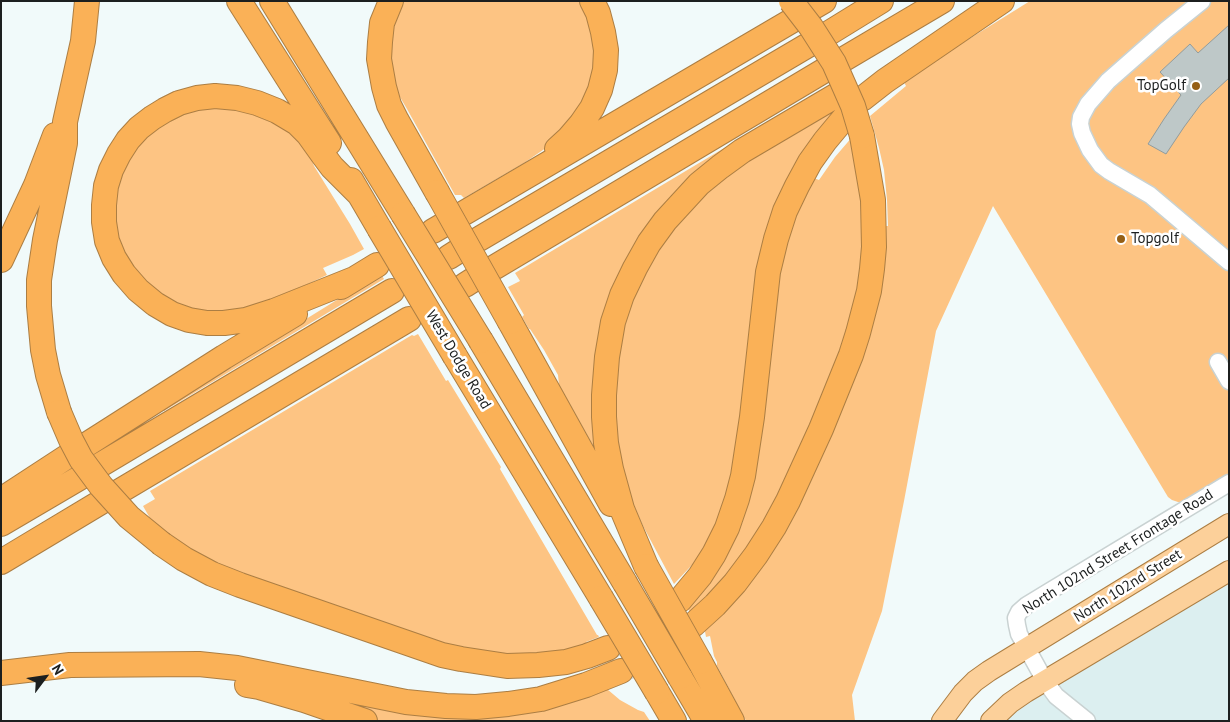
<!DOCTYPE html>
<style>
body{margin:0}
#map{position:relative;width:1230px;height:722px;overflow:hidden;background:#f1fafa;font-family:"PT Sans",sans-serif}
canvas{display:block}
.frame{position:absolute;inset:0;border:2px solid #1c1f1f;pointer-events:none}
.north{position:absolute;left:20px;top:652px;width:50px;height:50px;-webkit-text-stroke:4px #fff;paint-order:stroke;rotate:59deg;font-size:14px;font-weight:700;line-height:20px;text-align:center;color:#1c1f1f}
.north::after{content:'';display:block;margin:auto;width:18px;height:22px;background:#1c1f1f;clip-path:polygon(50% 0,100% 100%,50% 72%,0 100%)}
</style>
<div id="map">
<canvas width="1230" height="722"></canvas>
<div class="frame"></div>
<div class="north">N</div>
</div>
<script>
const context = document.querySelector('canvas').getContext('2d');
context.lineJoin = 'round';
function fill(path, color) {
  context.fillStyle = color;
  context.fill(path, 'evenodd');
}
function shape(rows) {
  const path = new Path2D();
  for (const r of rows) {
    path.moveTo(r[0], r[1]);
    for (let i = 2; i < r.length; i += 2) path.lineTo(r[i], r[i + 1]);
  }
  return path;
}
function trace(path, color, width, dash) {
  context.strokeStyle = color;
  context.lineWidth = width;
  context.lineCap = dash ? 'butt' : 'round';
  context.setLineDash(dash || []);
  context.stroke(path);
}
function label(font, color, halo, rows, align = 'center') {
  context.font = font + ' "PT Sans",sans-serif';
  context.lineWidth = 5;
  context.setLineDash([]);
  context.textBaseline = 'middle';
  context.strokeStyle = halo;
  context.fillStyle = color;
  for (const [text, x, y, turn = 0] of rows) {
    context.save();
    context.translate(x, y);
    context.rotate((+turn || 0) * Math.PI / 180);
    context.textAlign = isNaN(turn) ? turn : align;
    if (halo) context.strokeText(text, 0, 0);
    context.fillText(text, 0, 0);
    context.restore();
  }
}
fill(shape([
 [1229,582,1229,721,1005,721,1024,706,1040,695]
]), '#dceff0');
fill(shape([
 [403,1,585,1,597,27,594,90,559,139,524,163,464,198,461,195,455,195,407,109,397,92,390,70,389,40,394,19],
 [1030,1,1229,1,1229,475,1184,502,1178,502,1172,500,1168,497,993,206,936,331,904,501,882,611,852,695,855,721,746,721,717,666,717,662,714,656,710,636,706,637,704,626,786,526,885,226,888,226,887,200,884,170,879,148,870,116,906,86,903,80],
 [833,83,836,91,737,151,636,251,600,458,559,385,558,375,544,350,530,329,529,329,522,317,524,315,508,287,520,281,515,273],
 [842,102,797,168,738,480,700,571,692,565,674,584,643,526,628,492,612,421,619,340,642,273,680,216,721,177],
 [249,106,291,133,309,152,314,166,350,224,364,249,353,255,323,268,327,275,274,300,249,309,218,314,185,309,157,295,138,277,114,233,111,207,127,152,175,110],
 [853,136,862,194,864,233,857,308,812,424,759,535,724,581,691,613,687,608,725,557,742,523,746,509,773,299,792,217,811,177,819,180,835,157],
 [381,274,384,279,164,411,162,408,374,277],
 [418,334,446,381,448,380,501,467,500,469,597,635,598,635,599,637,586,642,589,651,468,657,194,555,151,520,143,506,155,499,150,491,412,335,414,336],
 [607,689,620,700,638,710,644,712,650,721,377,721,345,708,321,696,381,706]
]), '#fdc483');
const building = shape([
 [1229,25,1229,78,1201,104,1184,127,1166,154,1148,144,1164,119,1181,95,1160,72,1190,44,1198,53,1229,25]
]);
fill(building, '#bec8c8');
trace(building, '#929c9c', 1);
trace(shape([
 [608,648,633,637,648,628,666,614,680,600],
 [621,671,646,659,659,652,672,642,693,625]
]), '#d1d9d9', 24, [24, 12]);
const minor = shape([
 [1202,1,1166,30,1108,81,1088,104,1081,117,1080,124,1082,133,1090,150,1101,165,1109,171,1150,195,1229,262],
 [1218,362,1229,381],
 [1087,721,1056,696,1045,681,1019,634,1017,625,1016,618,1019,612,1027,605,1050,591,1229,483]
]);
const major = shape([
 [942,721,963,693,975,681,989,671,1229,524],
 [991,721,1010,703,1026,692,1229,571]
]);
const highway = shape([
 [239,1,329,143],
 [272,1,403,214],
 [391,1,382,23,380,42,379,59,384,87,389,105,397,121,437,192],
 [812,8,824,1],
 [829,33,881,1],
 [844,59,942,1],
 [862,99,885,81,1002,1],
 [557,149,569,138,581,124,592,108,600,90,605,70,606,50,603,32,598,13,592,1],
 [351,180,379,228],
 [464,213,793,20],
 [433,231,445,224],
 [479,239,810,44],
 [449,257,460,250],
 [1,260,36,185,55,135],
 [495,267,825,70],
 [354,279,274,311,246,320,224,323,207,323,189,320,172,314,155,304,138,290,124,274,114,258,107,241,104,222,104,205,106,186,111,170,119,154,128,140,139,128,152,118,165,110,179,103,197,98,215,96,237,98,257,103,277,111,297,123,308,134,323,155,332,167,359,194],
 [465,285,476,278],
 [341,287,377,265],
 [510,322,611,504],
 [481,341,625,583],
 [455,356,601,598],
 [59,412,48,375,43,350,39,306,39,280,45,240,65,143,65,122,83,41,87,1],
 [86,445,224,357,295,314],
 [100,465,392,291],
 [120,491,409,319],
 [1,500,68,456],
 [1,524,81,477],
 [162,544,184,559,212,574,240,585,442,655,461,659,507,666,538,665,566,662,587,656,608,648],
 [1,562,101,502],
 [646,566,622,509,611,469,606,443,604,417,604,395,607,357,613,322,622,295,635,268,649,243,665,221,699,184,720,167,742,151,837,95],
 [680,600,700,576,714,554,727,528,737,499,743,476,752,417,768,272,776,239,785,211,797,186,810,162,825,141,845,117],
 [693,625,715,605,735,583,756,555,774,527,788,501,821,429,851,355,858,333,869,291,872,269,874,247,873,200,862,136],
 [700,662,732,721],
 [1,673,70,665,199,664,237,668,406,702,446,706,476,707,508,704,541,699,586,685,621,671],
 [680,677,706,721],
 [247,685,259,687,304,700,365,721],
 [657,692,674,721]
]);
trace(minor, '#c9d2d2', 19);
trace(major, '#ac7e43', 22);
trace(highway, '#ac7e43', 26);
trace(minor, '#fff', 16);
trace(major, '#fcd09a', 20);
trace(highway, '#fab157', 24);
const highwayBridge = shape([
 [791,1,811,27,834,63,853,106,862,136],
 [437,192,510,322],
 [403,214,481,341],
 [379,228,455,356],
 [59,412,71,440,81,459,101,486,129,517,162,544],
 [646,566,700,662],
 [625,583,680,677],
 [601,598,657,692]
]);
trace(highwayBridge, '#ac7e43', 26, []);
trace(highwayBridge, '#fab157', 24);
for (const [x, y, r, color] of [
 [1196,86,5,"#955f15"],
 [1121,239,5,"#955f15"]
]) {
  const dot = new Path2D();
  dot.arc(x, y, r, 0, 2 * Math.PI);
  context.fillStyle = color;
  context.fill(dot);
  trace(dot, '#fff', 2);
}
label('15px', '#1c1f1f', '#fff', [
 ["TopGolf",1186,86],
 ["Topgolf",1131,239,"left"]
], 'right');
label('15px', '#1c1f1f', '#fff', [
 ["West Dodge Road",458,360,59],
 ["North 102nd Street Frontage Road",1118,552,-32],
 ["North 102nd Street",1128,586,-32]
]);
</script>
